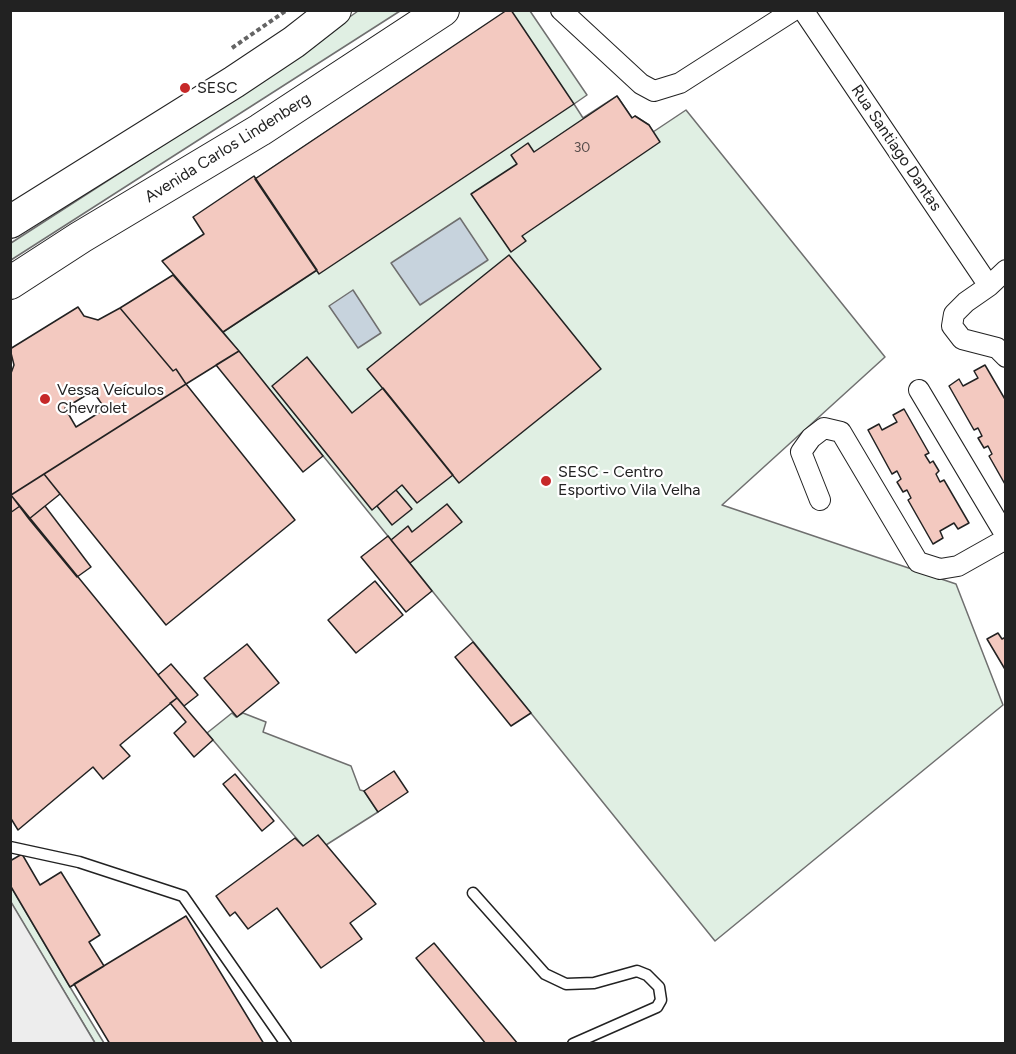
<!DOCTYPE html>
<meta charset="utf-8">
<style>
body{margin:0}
#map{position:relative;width:1016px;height:1054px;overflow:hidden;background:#fff;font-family:Figtree,sans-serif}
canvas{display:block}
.frame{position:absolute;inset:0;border:12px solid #222;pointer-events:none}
</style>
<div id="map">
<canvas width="1016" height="1054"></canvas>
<div class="frame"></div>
</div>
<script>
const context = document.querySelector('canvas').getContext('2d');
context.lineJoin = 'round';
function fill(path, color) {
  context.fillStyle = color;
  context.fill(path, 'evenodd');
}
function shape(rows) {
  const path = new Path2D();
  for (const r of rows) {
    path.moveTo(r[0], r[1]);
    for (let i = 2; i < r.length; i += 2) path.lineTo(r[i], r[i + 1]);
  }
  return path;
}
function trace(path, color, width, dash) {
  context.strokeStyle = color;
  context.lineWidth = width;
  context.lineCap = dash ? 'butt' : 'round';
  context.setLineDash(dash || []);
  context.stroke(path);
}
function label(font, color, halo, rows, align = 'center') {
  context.font = font + ' Figtree,sans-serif';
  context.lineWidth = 4.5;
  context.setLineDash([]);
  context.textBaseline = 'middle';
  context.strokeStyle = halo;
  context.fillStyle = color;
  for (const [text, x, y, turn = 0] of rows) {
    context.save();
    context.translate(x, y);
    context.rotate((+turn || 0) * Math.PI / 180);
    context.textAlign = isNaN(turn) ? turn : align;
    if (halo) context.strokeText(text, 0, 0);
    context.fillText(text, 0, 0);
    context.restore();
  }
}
const green = shape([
 [358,11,400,11,11,260,11,243,242,94,358,11],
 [507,11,530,11,587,95,574,104,583,118,617,96,632,118,635,116,649,125,653,132,686,110,885,357,722,505,956,584,1003,705,715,941,223,332,317,270,255,179,507,11],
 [232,713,236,717,243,713,266,722,263,732,351,766,360,790,364,791,378,812,326,845,303,846,207,733,232,713],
 [10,885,70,987,104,1043,95,1043,11,903,10,885]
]);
fill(green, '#e0efe3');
trace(green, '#6f6f6f', 1.5);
const parking = shape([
 [11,902,95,1043,11,1043,11,902]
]);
fill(parking, '#ededed');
trace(parking, '#6f6f6f', 1.5);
const water = shape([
 [460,218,488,260,420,305,391,263,460,218],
 [353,290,381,333,358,348,329,306,353,290]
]);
fill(water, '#c7d3dd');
trace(water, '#6f6f6f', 1.5);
const building = shape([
 [507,10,511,10,574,104,319,274,255,179,507,10],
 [617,96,632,118,635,116,649,125,660,142,522,236,526,241,511,252,471,194,517,164,511,155,528,143,534,152,617,96],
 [254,176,317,270,223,332,162,261,204,234,193,217,254,176],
 [509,255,601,369,459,483,367,369,509,255],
 [173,275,239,351,186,384,176,369,173,371,120,308,173,275],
 [78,307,84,316,98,320,120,308,173,371,176,369,186,384,11,495,10,376,14,365,10,349,78,307],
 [93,391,105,409,76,427,65,408,93,391],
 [239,351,323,456,303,472,216,365,239,351],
 [307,357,352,413,383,388,453,475,417,503,402,485,372,510,272,386,307,357],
 [985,365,1006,401,1006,486,989,456,992,454,988,446,984,448,978,438,982,436,978,428,974,430,949,386,959,379,963,386,978,378,974,371,985,365],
 [186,384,295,520,166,625,44,474,186,384],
 [904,409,929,453,925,455,930,463,933,461,939,471,936,474,940,482,944,480,969,523,958,529,954,523,940,531,943,538,933,544,908,500,911,498,907,490,903,492,897,482,901,479,897,471,892,474,868,430,879,424,882,430,897,422,893,415,904,409],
 [44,474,60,494,29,519,11,495,44,474],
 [396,490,412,509,392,525,377,506,396,490],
 [10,494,20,506,10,513,10,494],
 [447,504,462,522,410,563,391,540,408,526,412,532,447,504],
 [20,506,177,698,120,745,130,756,103,779,93,767,18,830,10,817,10,513,20,506],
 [45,506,91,567,77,577,29,519,45,506],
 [388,536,432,591,406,612,361,557,388,536],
 [375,581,403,615,356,653,328,620,375,581],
 [998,633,1002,639,1006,637,1006,671,987,639,998,633],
 [473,642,531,713,511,726,455,657,473,642],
 [247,644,279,683,237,717,204,678,247,644],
 [171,664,198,695,184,706,158,675,171,664],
 [177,698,213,740,194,757,174,733,186,722,170,703,177,698],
 [394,771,408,792,378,812,364,791,394,771],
 [235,774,274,821,262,831,223,784,235,774],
 [318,835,376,904,350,923,362,939,321,968,277,908,248,929,235,912,230,916,216,896,295,838,303,846,318,835],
 [22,854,40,885,61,872,100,935,89,942,104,966,70,987,10,885,10,861,22,854],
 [186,916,264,1044,110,1044,74,984,186,916],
 [434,943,518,1044,486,1044,416,958,434,943]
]);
fill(building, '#f3c9c0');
trace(building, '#222', 1.5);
const lane = shape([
 [10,847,79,862,183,896,286,1044],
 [473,893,545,974,566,984,594,983,637,971,647,975,659,987,661,1000,657,1007,573,1044]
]);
const street = shape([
 [561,10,641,84,654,91,680,83,794,10],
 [803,10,989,286],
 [1006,270,989,286,966,302,954,314,952,326,962,339,997,348,1006,357],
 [919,390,1006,536],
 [820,500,801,452,811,438,824,428,841,432,918,562,940,569,958,566,1006,539]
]);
const primary = shape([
 [10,222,234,82,294,42,335,10],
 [10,283,81,237,260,130,443,10]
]);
trace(lane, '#222', 13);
trace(street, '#222', 22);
trace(primary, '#222', 34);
trace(shape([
 [232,48,287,10]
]), '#646464', 4, [4.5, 3]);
trace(lane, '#fff', 10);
trace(street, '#fff', 20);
trace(primary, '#fff', 32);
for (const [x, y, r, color] of [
 [185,88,6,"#c62828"],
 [45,399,6,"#c62828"],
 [546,481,6,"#c62828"]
]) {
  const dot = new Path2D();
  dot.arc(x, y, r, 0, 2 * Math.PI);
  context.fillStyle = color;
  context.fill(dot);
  trace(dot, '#fff', 2);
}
label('14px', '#564c4a', null, [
 ["30",582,148]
]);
label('16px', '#222', '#fff', [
 ["SESC",197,88],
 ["Vessa Veículos",57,390],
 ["Chevrolet",57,408],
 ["SESC - Centro",558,472],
 ["Esportivo Vila Velha",558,490]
], 'left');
label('16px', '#222', '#fff', [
 ["Avenida Carlos Lindenberg",228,148,-32],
 ["Rua Santiago Dantas",896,148,56]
]);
</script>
